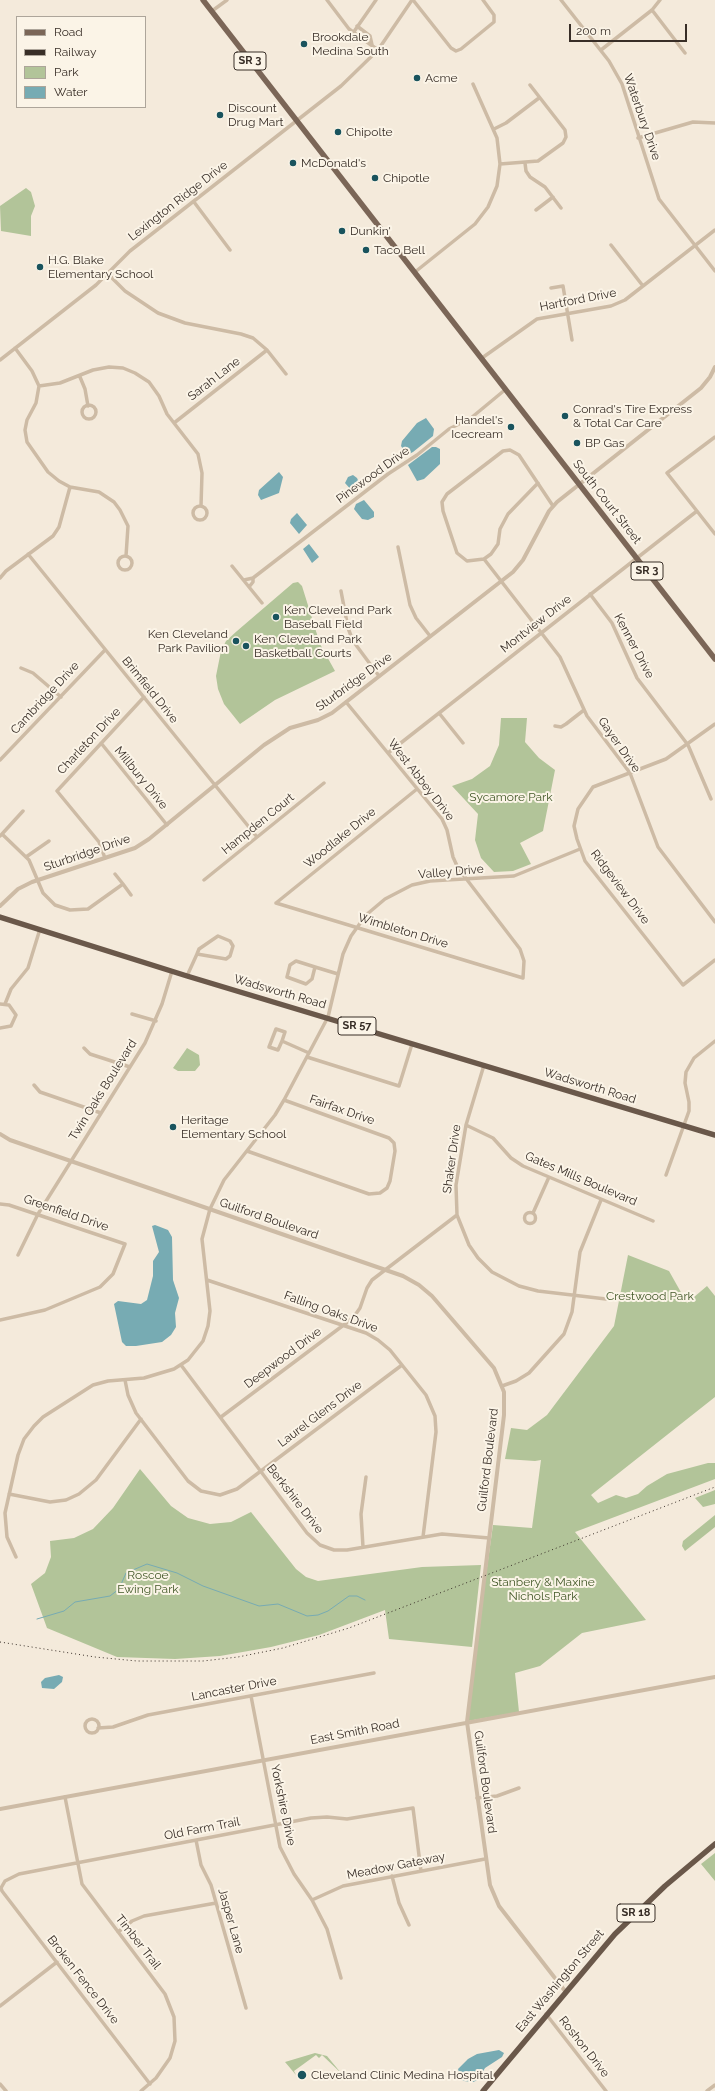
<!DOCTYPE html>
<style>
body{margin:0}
#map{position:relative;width:715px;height:2091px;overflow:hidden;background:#f4eadb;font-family:Raleway,sans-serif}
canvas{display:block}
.legend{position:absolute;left:16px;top:16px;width:130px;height:92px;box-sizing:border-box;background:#fbf4e7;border:1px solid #ada59a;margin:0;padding:5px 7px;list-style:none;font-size:12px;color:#382e27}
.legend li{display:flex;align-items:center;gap:8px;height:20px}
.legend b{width:20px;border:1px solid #ada59a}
.scale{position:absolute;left:569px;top:24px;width:118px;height:18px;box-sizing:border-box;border:2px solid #382e27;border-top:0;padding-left:5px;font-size:12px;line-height:14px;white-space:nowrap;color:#382e27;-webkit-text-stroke:3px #fbf4e7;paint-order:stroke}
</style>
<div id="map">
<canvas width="715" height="2091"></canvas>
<ul class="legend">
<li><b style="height:5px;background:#7b6657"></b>Road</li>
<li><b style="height:5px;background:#382e27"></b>Railway</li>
<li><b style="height:11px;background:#b2c499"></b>Park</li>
<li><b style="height:11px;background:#77abb3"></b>Water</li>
</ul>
<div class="scale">200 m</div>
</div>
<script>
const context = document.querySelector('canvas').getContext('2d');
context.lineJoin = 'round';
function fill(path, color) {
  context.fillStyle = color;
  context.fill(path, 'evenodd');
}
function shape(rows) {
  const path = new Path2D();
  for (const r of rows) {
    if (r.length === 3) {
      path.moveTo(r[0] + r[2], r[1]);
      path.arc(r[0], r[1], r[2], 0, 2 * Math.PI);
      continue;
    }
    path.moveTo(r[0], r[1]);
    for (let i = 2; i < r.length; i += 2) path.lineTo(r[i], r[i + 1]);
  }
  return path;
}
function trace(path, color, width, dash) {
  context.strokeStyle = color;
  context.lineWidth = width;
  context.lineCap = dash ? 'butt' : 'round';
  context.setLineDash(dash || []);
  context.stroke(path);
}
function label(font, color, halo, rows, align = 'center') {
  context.font = font + ' Raleway,sans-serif';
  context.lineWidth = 4;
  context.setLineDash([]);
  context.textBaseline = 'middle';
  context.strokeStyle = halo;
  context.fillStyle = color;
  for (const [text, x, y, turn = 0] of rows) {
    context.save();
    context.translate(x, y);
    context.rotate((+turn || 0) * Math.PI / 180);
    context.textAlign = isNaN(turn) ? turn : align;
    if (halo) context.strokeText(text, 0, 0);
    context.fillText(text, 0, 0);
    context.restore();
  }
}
fill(shape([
 [26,188,31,192,35,206,31,216,31,236,1,231,0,206],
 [298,582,302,586,320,644,335,671,275,700,240,724,224,704,218,689,216,676,221,651,226,641,237,631,293,583],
 [501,718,527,718,525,742,539,758,555,770,543,831,520,843,531,864,513,871,494,872,481,858,475,840,478,814,452,786,472,779,490,766,499,745],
 [187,1048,199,1055,200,1065,195,1071,178,1071,173,1068],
 [628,1255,669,1271,687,1303,707,1286,715,1296,715,1397,591,1495,598,1503,616,1495,626,1498,638,1494,647,1486,667,1474,708,1463,715,1463,715,1479,575,1532,646,1620,582,1633,540,1666,515,1673,519,1712,468,1721,482,1603,493,1525,532,1528,541,1460,535,1461,505,1459,511,1428,527,1430,547,1415,614,1326],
 [140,1469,171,1506,188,1518,210,1524,231,1522,251,1512,296,1569,306,1577,318,1581,422,1567,481,1565,472,1647,389,1639,385,1610,319,1635,271,1647,220,1656,175,1659,117,1657,47,1628,31,1584,45,1573,51,1557,50,1541,74,1538,93,1529,113,1508],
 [715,1490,715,1504,703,1507,695,1498],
 [715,1515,715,1527,685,1551,682,1546,683,1541],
 [715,1853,715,1881,701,1864],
 [315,2053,327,2056,341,2073,322,2055,319,2058,316,2055,294,2071,296,2075,285,2062]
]), '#b2c499');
fill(shape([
 [426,418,434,429,433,436,413,452,407,455,401,446,402,441,417,423],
 [432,447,436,447,440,449,440,464,424,479,417,481,408,465],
 [279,472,283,477,279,493,261,500,258,495,259,490],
 [353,475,357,478,361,487,353,492,345,483,348,477],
 [364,500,374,512,374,517,368,520,362,519,354,509,356,504],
 [297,513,307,525,299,534,290,523,291,519],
 [309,544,319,557,312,563,303,549],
 [155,1225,168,1230,172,1237,173,1280,179,1298,175,1313,176,1327,171,1335,162,1342,136,1346,126,1346,122,1342,114,1304,118,1301,141,1304,147,1300,153,1276,153,1261,159,1252,152,1226],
 [59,1675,63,1677,62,1682,54,1689,42,1688,41,1682,45,1678],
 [499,2050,504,2053,502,2057,485,2068,478,2080,473,2082,464,2081,461,2079,458,2069,468,2059,477,2054]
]), '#77abb3');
trace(shape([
 [37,1619,64,1611,75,1602,110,1596,119,1589,126,1573,147,1564,177,1573,203,1586,259,1606,278,1604,307,1616,318,1615,328,1611,349,1596,357,1596,365,1600]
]), '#77abb3', 1);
trace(shape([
 [327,0,349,29,378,50],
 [413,0,451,48,456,51,461,49,494,22,494,15,483,0],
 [561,0,609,61,622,84,659,199,715,271],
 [652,10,685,53],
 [212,11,227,0],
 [357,26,370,36,372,45],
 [353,33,376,0],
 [601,50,652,10,660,0],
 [494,129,506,123,539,98],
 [638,138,693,122,715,123],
 [525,163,526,171,530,177,545,187,561,208],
 [500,164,538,161,563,143,566,137,565,130,530,85],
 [194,202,230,250],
 [536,210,553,197],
 [611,245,643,286],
 [415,272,475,224,488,207,497,186,500,164,497,138,473,84],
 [108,274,125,291,158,313,185,323,241,334,253,338,267,350,286,374],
 [551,288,563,286,572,340],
 [15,348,32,371,39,386,36,403,27,420,25,430,27,442,48,472,59,481,70,487,99,492,114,502,120,510,128,526,126,556],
 [482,358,537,319,611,306,625,300,715,230],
 [0,360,96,285,130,251,341,86,378,50,412,0],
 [80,377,85,389,88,406],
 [39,386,60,383,93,370,109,367,123,368,135,373,149,382,159,396,167,414,198,454,202,473,201,506],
 [89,412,7],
 [174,423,267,350],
 [715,437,667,473,715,534],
 [200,513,7],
 [553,506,519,455,510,450,503,451,447,494,442,502,443,511,457,553,467,561,484,559,560,657,587,716,630,773,658,847,715,922],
 [398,547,410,605,416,618,430,636],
 [28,554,257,837],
 [125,563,7],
 [484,559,491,554,498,544,500,529,508,514,538,483],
 [232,566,262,603],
 [0,578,6,571,53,536,59,527,70,487],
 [253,578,388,474,417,455,449,429,471,418,506,389],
 [244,580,253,578,253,582,249,587],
 [341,591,348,628,353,641,379,676],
 [590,594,612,623,637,678,688,745,711,799],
 [21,668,33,673,61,697],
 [439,713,463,743],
 [715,724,666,759,593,787,578,809,574,826,577,839,585,861,683,985,715,960],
 [555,726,561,727,566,724,584,710],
 [101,743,167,825],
 [388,753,697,511],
 [0,760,105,650],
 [2,834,23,811],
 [0,836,2,834,29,860,43,893,55,905,70,910,88,909,123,884,131,895],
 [26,857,49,841],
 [105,858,99,842,57,791,144,697],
 [115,874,123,884],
 [204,880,324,783],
 [276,903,523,978,524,961,520,949,458,868,453,857,447,830,442,819,346,702],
 [276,903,417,789],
 [315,967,312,979,306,984,287,977,290,965,296,961,315,967,338,974],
 [187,976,197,954,226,959,230,956,233,946,230,941,218,936,199,949,197,954],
 [0,1004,9,1005,16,1015,11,1026,0,1028],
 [5,1004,11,989,28,968,40,929],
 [132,1014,156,1021],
 [282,1041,278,1050,269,1047,276,1029,285,1032,282,1041,309,1053],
 [84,1048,90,1054,130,1067],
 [307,1057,399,1086,412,1044],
 [484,1065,466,1125,456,1185,457,1215,469,1245,478,1258,492,1272,519,1286,538,1291,606,1299],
 [34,1085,40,1092,101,1113],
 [466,1125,493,1138,511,1158,523,1166,653,1221],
 [247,1151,369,1194,380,1193,387,1188,390,1181,395,1151,394,1143,389,1138,284,1100],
 [666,1175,689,1111,689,1102,685,1083,686,1072,694,1058,715,1041],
 [0,1204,9,1205,125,1244,113,1274,100,1287,45,1310,0,1320],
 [530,1218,5.5],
 [533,1213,549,1177],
 [18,1255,38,1214,145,1043,162,1004,172,971],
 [207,1280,366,1333,378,1340,390,1350,426,1395,435,1416,436,1432,423,1537],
 [181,1365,307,1533,320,1545,334,1550,347,1550,442,1534,489,1538],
 [125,1380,128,1395,136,1413,188,1481,201,1491,220,1495,237,1489,402,1365],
 [502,1386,516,1381,529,1373,564,1334,572,1312,580,1252,601,1200],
 [221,1417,353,1318,360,1308,367,1288,372,1280,457,1215],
 [9,1494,50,1502,66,1500,79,1494,96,1480,141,1419],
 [363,1547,361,1514,366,1477],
 [16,1557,7,1537,5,1513,18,1455,24,1439,34,1426,43,1417,93,1385,108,1381,144,1378,174,1369,188,1360,203,1341,208,1326,210,1311,202,1239,210,1209,224,1180,275,1115,284,1100,328,1017,343,954,351,936,366,915,385,899,412,885,430,881,514,876,580,849],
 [251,1696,280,1847,294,1874,312,1900,327,1929,341,1978],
 [92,1726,7],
 [98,1728,113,1727,148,1715,374,1673],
 [65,1797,82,1884,165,1994,174,2017,175,2041,170,2058,156,2078,141,2091],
 [477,1798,497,1796,519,1788],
 [196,1840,201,1865,211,1885,246,2008],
 [392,1876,399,1903,409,1925],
 [312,1900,343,1886,485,1859],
 [118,1932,132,1921,144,1916,216,1903],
 [0,2006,57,1962],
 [546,2014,606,2091],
 [0,2084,6,2091],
 [150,2084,2,1891,1,1888,5,1881,19,1874,311,1818,327,1817,347,1819,413,1808,421,1871],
 [707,2091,715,2085]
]), '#cdbba5', 3.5);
trace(shape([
 [0,906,18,889,32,882,135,848,149,839,264,745,290,728,318,720,332,713,513,572,523,560,549,511,557,502,701,388,710,377,715,367],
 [0,1134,10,1140,403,1276,419,1285,432,1296,494,1368,504,1392,504,1415,467,1722,490,1885,499,1906,565,1991],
 [0,1809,715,1677]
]), '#cdbba5', 4);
trace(shape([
 [203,0,715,659]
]), '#7b6657', 5.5);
trace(shape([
 [0,917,187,976,715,1135],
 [483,2091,615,1934,665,1886,715,1844]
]), '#6a584a', 5.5);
trace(shape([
 [0,1642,95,1657,137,1661,203,1661,238,1657,283,1648,349,1628,715,1487]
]), '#382e27', 1, [1, 3]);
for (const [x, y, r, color] of [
 [304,44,4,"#19535d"],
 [417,78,4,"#19535d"],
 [220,115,4,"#19535d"],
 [338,132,4,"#19535d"],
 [293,163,4,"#19535d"],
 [375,178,4,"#19535d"],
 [342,231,4,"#19535d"],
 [366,250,4,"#19535d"],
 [40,267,4,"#19535d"],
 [565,416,4,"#19535d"],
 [511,427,4,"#19535d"],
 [577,443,4,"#19535d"],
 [276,617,4,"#19535d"],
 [236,641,4,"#19535d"],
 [246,646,4,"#19535d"],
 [173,1127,4,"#19535d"],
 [302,2075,5,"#19535d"]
]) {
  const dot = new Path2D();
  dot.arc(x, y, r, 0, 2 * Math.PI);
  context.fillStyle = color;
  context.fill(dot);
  trace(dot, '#fbf4e7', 1.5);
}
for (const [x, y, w] of [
 [250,61,32],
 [647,571,32],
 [357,1026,38],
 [636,1913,38]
]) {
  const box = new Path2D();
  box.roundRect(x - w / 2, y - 9, w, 18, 3);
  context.fillStyle = '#fbf4e7';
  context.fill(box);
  trace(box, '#382e27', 1);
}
label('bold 11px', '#382e27', null, [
 ["SR 3",250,61],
 ["SR 3",647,571],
 ["SR 57",357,1026],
 ["SR 18",636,1913]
]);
label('12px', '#382e27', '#fbf4e7', [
 ["Brookdale",312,37],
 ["Medina South",312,51],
 ["Acme",425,78],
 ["Discount",228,108],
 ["Drug Mart",228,122],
 ["Chipolte",346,132],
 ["McDonald's",301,163],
 ["Chipotle",383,178],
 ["Dunkin'",350,231],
 ["Taco Bell",374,250],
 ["H.G. Blake",48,260],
 ["Elementary School",48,274],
 ["Conrad's Tire Express",573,409],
 ["& Total Car Care",573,423],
 ["Handel's",503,420,"right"],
 ["Icecream",503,434,"right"],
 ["BP Gas",585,443],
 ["Ken Cleveland Park",284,610],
 ["Baseball Field",284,624],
 ["Ken Cleveland",228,634,"right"],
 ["Park Pavilion",228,648,"right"],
 ["Ken Cleveland Park",254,639],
 ["Basketball Courts",254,653],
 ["Heritage",181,1120],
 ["Elementary School",181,1134],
 ["Cleveland Clinic Medina Hospital",311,2075]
], 'left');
label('12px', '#382e27', '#fbf4e7', [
 ["Waterbury Drive",642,117,71],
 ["Lexington Ridge Drive",178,201,-38],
 ["Hartford Drive",578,300,-11],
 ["Sarah Lane",214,379,-38],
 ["Pinewood Drive",373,475,-36],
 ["South Court Street",607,502,52],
 ["Montview Drive",536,624,-38],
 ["Kenner Drive",634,646,62],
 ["Sturbridge Drive",354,682,-36],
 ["Brimfield Drive",150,690,51],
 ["Cambridge Drive",45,698,-47],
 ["Charleton Drive",89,741,-47],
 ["Gayer Drive",619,745,55],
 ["Millbury Drive",141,778,51],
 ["West Abbey Drive",421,780,52],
 ["Hampden Court",258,824,-39],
 ["Woodlake Drive",340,838,-39],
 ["Sturbridge Drive",87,853,-19],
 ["Valley Drive",451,872,-5],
 ["Ridgeview Drive",620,887,53],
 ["Wimbleton Drive",403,931,17],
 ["Wadsworth Road",280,992,16],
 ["Wadsworth Road",590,1086,17],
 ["Twin Oaks Boulevard",103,1090,-58],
 ["Fairfax Drive",342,1110,19],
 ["Shaker Drive",452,1159,-82],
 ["Gates Mills Boulevard",581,1179,23],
 ["Greenfield Drive",66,1213,19],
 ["Guilford Boulevard",269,1219,19],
 ["Falling Oaks Drive",331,1312,20],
 ["Deepwood Drive",283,1358,-37],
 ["Laurel Glens Drive",320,1414,-37],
 ["Guilford Boulevard",488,1460,-83],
 ["Berkshire Drive",295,1499,52],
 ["Lancaster Drive",234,1689,-11],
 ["East Smith Road",355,1732,-11],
 ["Guilford Boulevard",485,1782,82],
 ["Yorkshire Drive",283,1805,78],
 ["Old Farm Trail",202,1829,-11],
 ["Meadow Gateway",396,1866,-11],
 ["Jasper Lane",231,1921,74],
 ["Timber Trail",138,1942,52],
 ["Broken Fence Drive",83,1980,52],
 ["East Washington Street",560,1981,-50],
 ["Roshon Drive",584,2047,52]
]);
label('12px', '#435929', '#fbf4e7', [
 ["Sycamore Park",511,797],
 ["Crestwood Park",650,1296],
 ["Roscoe",148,1575],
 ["Ewing Park",148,1589],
 ["Stanbery & Maxine",543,1582],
 ["Nichols Park",543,1596]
]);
</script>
